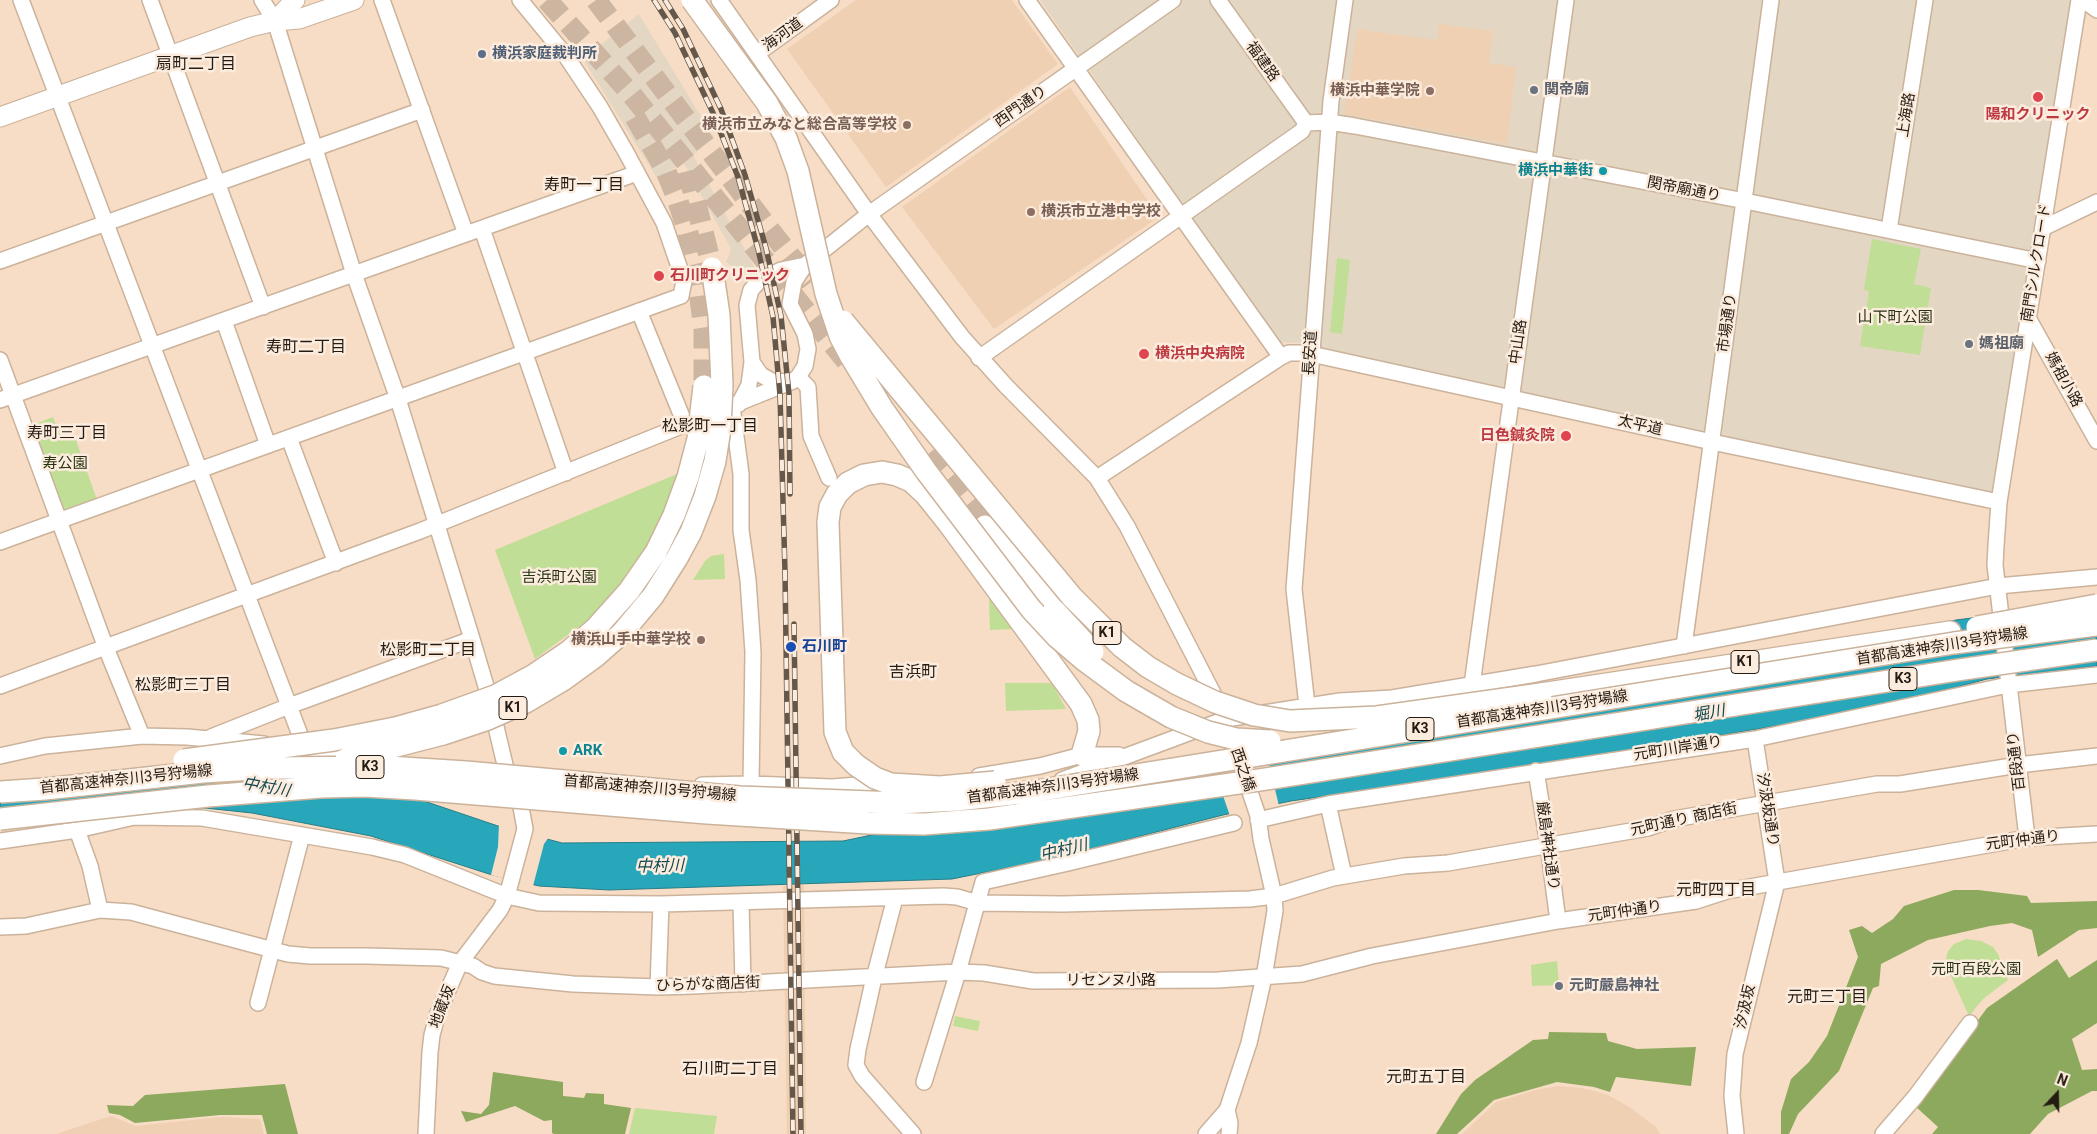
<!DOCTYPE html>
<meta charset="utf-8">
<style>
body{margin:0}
#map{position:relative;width:2097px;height:1134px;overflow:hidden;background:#f7ddc5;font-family:Roboto,sans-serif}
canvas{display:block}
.north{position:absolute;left:2032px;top:1069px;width:50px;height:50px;-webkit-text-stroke:4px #fcecde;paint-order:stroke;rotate:21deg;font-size:14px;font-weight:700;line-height:20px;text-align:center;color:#241b12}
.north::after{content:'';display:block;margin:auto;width:18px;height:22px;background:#241b12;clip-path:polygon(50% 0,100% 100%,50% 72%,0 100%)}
</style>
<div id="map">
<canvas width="2097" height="1134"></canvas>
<div class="north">N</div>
</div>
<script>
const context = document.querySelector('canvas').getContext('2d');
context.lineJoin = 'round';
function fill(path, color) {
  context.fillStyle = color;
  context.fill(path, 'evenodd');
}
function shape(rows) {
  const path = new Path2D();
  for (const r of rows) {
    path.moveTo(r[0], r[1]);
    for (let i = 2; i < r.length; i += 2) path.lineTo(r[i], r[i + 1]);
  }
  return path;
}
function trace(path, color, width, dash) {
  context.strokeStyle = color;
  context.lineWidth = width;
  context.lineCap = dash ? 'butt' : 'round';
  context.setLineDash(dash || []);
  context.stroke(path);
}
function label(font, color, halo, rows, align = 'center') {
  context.font = font + ' Roboto,"Noto Sans JP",sans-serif';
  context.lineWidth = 5;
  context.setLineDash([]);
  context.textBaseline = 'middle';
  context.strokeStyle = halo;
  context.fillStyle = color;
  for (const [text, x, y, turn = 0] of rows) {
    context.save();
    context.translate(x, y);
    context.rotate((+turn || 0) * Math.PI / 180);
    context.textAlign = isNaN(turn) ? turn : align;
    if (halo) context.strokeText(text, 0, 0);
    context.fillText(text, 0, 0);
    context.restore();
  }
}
fill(shape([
 [1040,0,2073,0,1993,498,1324,350,1303,343,1279,342],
 [639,14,714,138,693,155,755,268,745,277,726,262,731,249,683,162,658,180,583,59]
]), '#e3d7c3');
fill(shape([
 [856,0,1012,0,1058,64,886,187,787,49],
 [1439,24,1493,31,1489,63,1516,67,1507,144,1344,114,1357,29,1437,40],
 [1070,87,1159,217,994,329,902,207],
 [804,885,806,1134,787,1134,783,886],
 [1558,1086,1582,1088,1606,1094,1631,1108,1656,1127,1660,1134,1462,1134,1496,1102,1536,1090],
 [111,1116,135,1126,221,1117,260,1119,264,1134,56,1134]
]), '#efd0b3');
fill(shape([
 [1872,239,1921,249,1914,284,1931,288,1920,355,1860,346,1869,291,1864,290],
 [1337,258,1350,260,1342,334,1330,332],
 [53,417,57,428,70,423,97,500,63,512,32,425],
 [677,474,668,506,643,555,600,611,535,659,495,550],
 [724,554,725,579,693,580,705,561,711,556],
 [989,597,1014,629,990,630],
 [1005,683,1052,683,1066,709,1006,711],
 [1966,939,1981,941,1993,947,1998,954,2008,980,1983,999,1969,1016,1945,963,1948,951,1954,944],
 [1557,961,1559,985,1532,986,1531,965],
 [955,1016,980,1021,978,1031,953,1026],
 [635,1108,717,1116,714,1134,629,1134]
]), '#c0de96');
fill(shape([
 [1954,890,1978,890,2027,896,2031,903,2097,901,2097,928,2079,930,2038,957,2032,930,2012,923,1990,926,1928,940,1881,964,1879,986,1873,988,1839,1071,1798,1114,1789,1134,1781,1134,1781,1112,1791,1079,1809,1062,1827,1036,1858,957,1849,930,1862,926,1872,933,1893,919,1904,906],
 [2057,959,2069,978,2097,960,2097,1023,2072,1039,2082,1070,2097,1069,2097,1091,2092,1091,2048,1114,2030,1134,1932,1134,1938,1127,1915,1106,1987,1008],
 [1549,1032,1606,1033,1608,1041,1637,1049,1696,1047,1691,1086,1616,1077,1610,1092,1594,1087,1557,1082,1494,1100,1457,1134,1436,1134,1461,1094,1475,1080,1533,1040,1548,1039],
 [493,1072,563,1082,563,1096,584,1098,586,1093,604,1094,604,1104,631,1108,625,1134,554,1134,552,1133,552,1120,544,1121,515,1106,466,1122,461,1111,481,1114,489,1105],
 [285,1084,298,1134,267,1134,262,1115,220,1115,135,1123,120,1115,109,1113,107,1105,133,1106,145,1095]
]), '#8ca95d');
const water = shape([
 [2097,602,2097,666,1987,679,1870,710,1686,741,1544,765,1291,801,1223,815,1051,859,952,879,609,890,539,886,489,874,371,836,252,813,176,805,0,825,0,785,138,768,353,777,498,826,562,843,843,841,987,811,1261,744,1470,709,1781,663,1956,620,2097,602]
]);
fill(water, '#28a7bb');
trace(water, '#277d88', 1);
fill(shape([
 [1264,743,1279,806,1230,816,1208,752],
 [499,823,549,837,544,844,533,886,491,875,498,847]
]), '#f7ddc5');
trace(shape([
 [547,0,632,95,851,367],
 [596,0,769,229,811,282],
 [635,117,665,169,677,198,688,233,696,269,704,329,704,386],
 [688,171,712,268],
 [926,456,985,526]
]), '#cdb6a1', 21, [21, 11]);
const minor = shape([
 [21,0,305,748],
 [150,0,263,307],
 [262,0,275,21,354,274,398,399,472,639,488,693,506,769,518,791,525,829,507,896,500,910,460,963,438,1013,432,1035,430,1052,426,1134],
 [382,0,466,234],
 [719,0,869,214,962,337,1006,386,1097,478,1127,526,1219,705],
 [1027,0,1281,357],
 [1218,0,1306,123],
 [2083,0,2097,10],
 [758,53,831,0],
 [1306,123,1329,122,1355,126,1745,201,2038,261],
 [2043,228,2097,202],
 [482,229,566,473],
 [1889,230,1925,0],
 [0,261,422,110],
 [805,265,781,270,759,281,751,290,747,305,752,362,761,375,774,382,793,381,798,377,805,366,808,349,805,334,790,304,794,282,805,265,869,214,1173,0],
 [639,311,685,424],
 [2028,318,2097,441],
 [224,321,268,445],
 [979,358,1302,131,1306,123],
 [0,360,106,648,142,736],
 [798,377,808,387,811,436,829,478],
 [0,400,637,173],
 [739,404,749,385,752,362],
 [732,406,741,474,741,530,748,580,753,652,751,784],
 [289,438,336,563],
 [1097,478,1281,357,1289,353,1299,353,1311,354,1712,442,1999,502],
 [0,542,681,296,684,281,664,223,627,154,600,107,566,56,520,0],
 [1684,646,1771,0],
 [1472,685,1566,0],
 [0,686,420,531,793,381],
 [1307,706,1294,589,1331,101,1345,0],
 [211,737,289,706,472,639],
 [307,748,317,749,355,761],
 [0,756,45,746,142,736,187,737,264,744],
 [1536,771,1548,845,1558,921],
 [979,776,1040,766,1082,755,1119,755],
 [1062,780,1226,719,1340,701,1392,698,1536,674,1998,586,2097,577],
 [702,785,751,784,832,787,884,783],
 [1328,804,1344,876],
 [1258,820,1328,804,1755,739,2008,685,2097,675],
 [77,830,90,866,100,910],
 [2027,838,1995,565,1996,546,1999,502,2079,0],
 [0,841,77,830,134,817,202,818,372,847,405,855,507,896,539,903,661,904,943,896,957,897,978,903,1063,904,1250,899,1274,896,1333,878,1404,866,1448,863,1648,828,1674,819,1877,784,1900,784,2018,765,2097,756],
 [895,898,873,982,858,1049,856,1065,862,1076,913,1134],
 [741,902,743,984],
 [0,927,26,926,100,910,131,912,288,954,310,956,367,956,441,958,473,966,482,972,494,976,573,984,658,987,693,986,958,972,984,973,1033,981,1218,980,1302,974,1372,956,1558,921,1696,901,1727,891,2027,838,2097,834],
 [658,987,661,904],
 [258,1003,302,835],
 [924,1082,958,972,983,882,1068,863,1234,823],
 [1227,1110,1230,1123,1229,1134],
 [1206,1134,1227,1110,1249,1043,1264,977,1275,911,1274,896,1261,839,1258,816,1236,750],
 [1736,1134,1732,1096,1735,1054,1777,882,1755,739],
 [1883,1134,1915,1097,1970,1023]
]);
const major = shape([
 [275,21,295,0],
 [0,117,250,27,275,21,299,19,354,0]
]);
const highway = shape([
 [828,522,830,507,837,494,848,483,864,475,882,472,897,475,911,481,925,494,949,524,1081,704,1088,720,1089,731,1082,755],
 [985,526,1054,610],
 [1541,694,1950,632]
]);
trace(minor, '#cbb29b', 18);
trace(major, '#cbb29b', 21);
trace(highway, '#cbb29b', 24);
trace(minor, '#fff', 15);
trace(major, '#fff', 19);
trace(highway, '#fff', 21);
const rail = shape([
 [654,0,675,33,713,113,738,177,758,249,773,317,780,395,785,572,793,1134],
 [665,0,683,29,721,109,745,175,766,248,781,316,789,394,790,494],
 [794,624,801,1134]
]);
trace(rail, '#65574a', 5.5);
trace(rail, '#fcecde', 4, [11]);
const highwayBridge = shape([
 [692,0,767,103,786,138,798,171,826,294,840,336,850,355,882,408,926,471,1031,609,1057,637,1084,660,1126,691,1171,717,1208,732,1236,739,1270,741],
 [843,321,1072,597,1122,647,1148,667,1177,684,1215,702,1254,715,1290,721,1377,717,1541,694],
 [828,522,835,732,843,752,856,765,875,778,891,784,940,787,995,782],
 [1054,610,1093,652],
 [1977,627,2097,605],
 [346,759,443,734,488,719,526,702,563,680,596,656,622,633,653,596,677,558,691,532,705,496,715,461,720,429,722,385,719,315,712,268],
 [184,760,334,740,395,728,442,715,495,696,534,675,568,652,596,628,629,591,656,552,674,515,688,477,698,439,704,386],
 [0,792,45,789,203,772,270,768,388,767,466,772,740,797,898,803,957,800,1030,792,1954,643,2097,625],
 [0,819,208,796,321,787,365,786,415,789,707,813,868,823,924,824,989,819,1266,779,1958,670,2097,650]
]);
trace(highwayBridge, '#cbb29b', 24, []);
trace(highwayBridge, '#fff', 21);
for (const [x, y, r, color] of [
 [482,54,5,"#5c6f8a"],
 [1534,90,5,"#6b7280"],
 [1430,91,5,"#8d6e63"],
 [2038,97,6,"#e0444e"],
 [907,125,5,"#8d6e63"],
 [1603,171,5,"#0f9aa8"],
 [1031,212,5,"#8d6e63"],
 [659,276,6,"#e0444e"],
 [1969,344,5,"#6b7280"],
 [1144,354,6,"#e0444e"],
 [1566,436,6,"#e0444e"],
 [701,640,5,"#8d6e63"],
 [791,647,6,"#1a4fb4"],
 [563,751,5,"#0f9aa8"],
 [1559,986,5,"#6b7280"]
]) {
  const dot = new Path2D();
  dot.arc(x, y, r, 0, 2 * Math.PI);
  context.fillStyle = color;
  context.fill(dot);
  trace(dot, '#fcecde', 2);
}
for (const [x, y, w] of [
 [1107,633,28],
 [1745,662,28],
 [1903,679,28],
 [513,708,28],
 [1420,729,28],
 [370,767,28]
]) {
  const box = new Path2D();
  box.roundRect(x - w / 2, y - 11.5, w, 23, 4);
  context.fillStyle = '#fcecde';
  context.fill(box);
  trace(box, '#241b12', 1);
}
label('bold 14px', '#241b12', null, [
 ["K1",1107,633],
 ["K1",1745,662],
 ["K3",1903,679],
 ["K1",513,708],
 ["K3",1420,729],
 ["K3",370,767]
]);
label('15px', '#241b12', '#fcecde', [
 ["海河道",783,35,-36],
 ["福建路",1262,62,54],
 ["西門通り",1021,107,-35],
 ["上海路",1907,115,-81],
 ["関帝廟通り",1684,190,11],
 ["南門シルクロード",2037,263,-81],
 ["市場通り",1728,323,-82],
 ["中山路",1519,342,-82],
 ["長安道",1311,353,-86],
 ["媽祖小路",2063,380,61],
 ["太平道",1640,426,13],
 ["首都高速神奈川3号狩場線",1942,647,-9],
 ["首都高速神奈川3号狩場線",1542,710,-9],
 ["元町川岸通り",1678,749,-9],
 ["百段通り",2017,761,-97],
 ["西之橋",1242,770,71],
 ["首都高速神奈川3号狩場線",126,780,-6],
 ["首都高速神奈川3号狩場線",1053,787,-8],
 ["首都高速神奈川3号狩場線",650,789,5],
 ["汐汲坂通り",1767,810,81],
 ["元町通り 商店街",1684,820,-12],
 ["元町仲通り",2023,841,-7],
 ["厳島神社通り",1547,846,82],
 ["元町仲通り",1625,912,-8],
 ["リセンヌ小路",1111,981],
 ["ひらがな商店街",708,985,-2],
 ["地蔵坂",443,1007,-69],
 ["汐汲坂",1746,1007,-77]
]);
label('bold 15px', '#4e5e75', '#fcecde', [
 ["横浜家庭裁判所",492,54]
], 'left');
label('bold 15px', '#5b616d', '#fcecde', [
 ["関帝廟",1544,90],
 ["媽祖廟",1979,344],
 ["元町嚴島神社",1569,986]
], 'left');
label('bold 15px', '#785e54', '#fcecde', [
 ["横浜中華学院",1420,91],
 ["横浜市立みなと総合高等学校",897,125],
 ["横浜市立港中学校",1041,212,"left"],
 ["横浜山手中華学校",691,640]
], 'right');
label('bold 15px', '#be3a42', '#fcecde', [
 ["陽和クリニック",2038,115,"center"],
 ["石川町クリニック",670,276],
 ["横浜中央病院",1155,354],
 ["日色鍼灸院",1555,436,"right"]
], 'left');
label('bold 15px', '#0d838f', '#fcecde', [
 ["横浜中華街",1593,171],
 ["ARK",573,751,"left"]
], 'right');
label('15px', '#273312', '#fcecde', [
 ["山下町公園",1895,318],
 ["寿公園",65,464],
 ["吉浜町公園",559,578],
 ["元町百段公園",1976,970]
]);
label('bold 15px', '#164399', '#fcecde', [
 ["石川町",802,647]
], 'left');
label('16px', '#241b12', '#fcecde', [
 ["扇町二丁目",196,65],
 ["寿町一丁目",584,186],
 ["寿町二丁目",306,348],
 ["松影町一丁目",710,427],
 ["寿町三丁目",67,434],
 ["松影町二丁目",428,651],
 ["吉浜町",913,673],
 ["松影町三丁目",183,686],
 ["元町四丁目",1716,891],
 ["元町三丁目",1827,998],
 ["石川町二丁目",730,1070],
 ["元町五丁目",1426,1078]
]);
label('italic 16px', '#12474f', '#fcecde', [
 ["堀川",1709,714,-10],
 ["中村川",266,788,10],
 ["中村川",1064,851,-13],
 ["中村川",660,867,-1]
]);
</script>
